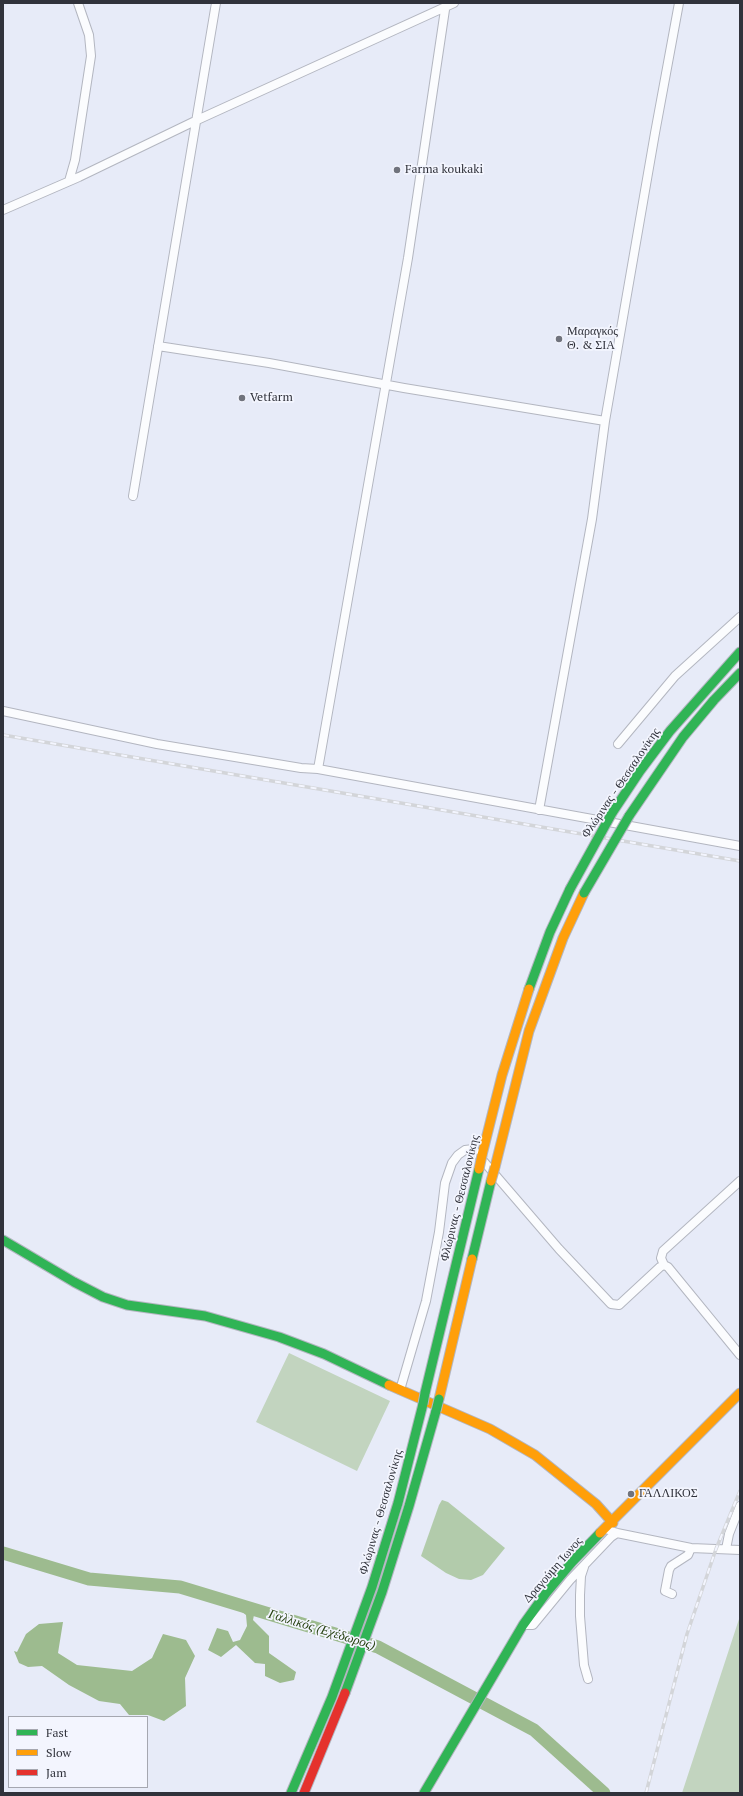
<!DOCTYPE html>
<meta charset="utf-8">
<style>
body{margin:0}
#map{position:relative;width:743px;height:1796px;overflow:hidden;background:#e7ebf8;font-family:"PT Serif",serif}
canvas{display:block}
.frame{position:absolute;inset:0;border:4px solid #30323b;pointer-events:none}
.legend{position:absolute;left:8px;top:1716px;width:140px;height:72px;box-sizing:border-box;background:#f3f5fe;border:1px solid #a5a7b0;margin:0;padding:5px 7px;list-style:none;font-size:12px;color:#30323b}
.legend li{display:flex;align-items:center;gap:8px;height:20px}
.legend b{width:20px;border:1px solid #a5a7b0}
</style>
<div id="map">
<canvas width="743" height="1796"></canvas>
<div class="frame"></div>
<ul class="legend">
<li><b style="height:5px;background:#30b455"></b>Fast</li>
<li><b style="height:5px;background:#ff9f0a"></b>Slow</li>
<li><b style="height:5px;background:#e5322d"></b>Jam</li>
</ul>
</div>
<script>
const context = document.querySelector('canvas').getContext('2d');
context.lineJoin = 'round';
function fill(path, color) {
  context.fillStyle = color;
  context.fill(path, 'evenodd');
}
function shape(rows) {
  const path = new Path2D();
  for (const r of rows) {
    path.moveTo(r[0], r[1]);
    for (let i = 2; i < r.length; i += 2) path.lineTo(r[i], r[i + 1]);
  }
  return path;
}
function trace(path, color, width, dash) {
  context.strokeStyle = color;
  context.lineWidth = width;
  context.lineCap = dash ? 'butt' : 'round';
  context.setLineDash(dash || []);
  context.stroke(path);
}
function label(font, color, halo, rows, align = 'center') {
  context.font = font + ' "PT Serif",serif';
  context.lineWidth = 3.5;
  context.setLineDash([]);
  context.textBaseline = 'middle';
  context.strokeStyle = halo;
  context.fillStyle = color;
  for (const [text, x, y, turn = 0] of rows) {
    context.save();
    context.translate(x, y);
    context.rotate((+turn || 0) * Math.PI / 180);
    context.textAlign = isNaN(turn) ? turn : align;
    if (halo) context.strokeText(text, 0, 0);
    context.fillText(text, 0, 0);
    context.restore();
  }
}
fill(shape([
 [289,1353,390,1401,357,1471,256,1422],
 [740,1616,740,1793,682,1793]
]), '#c2d4bf');
fill(shape([
 [442,1500,448,1502,505,1548,483,1575,471,1580,459,1579,446,1573,421,1556,439,1505]
]), '#b2cbab');
fill(shape([
 [228,1601,254,1615,253,1620,269,1636,269,1653,296,1672,294,1680,280,1683,265,1676,265,1664,255,1663,236,1645,221,1657,208,1650,217,1628,228,1631,233,1642,240,1640,247,1626,246,1615],
 [63,1622,58,1653,77,1665,132,1671,152,1658,163,1634,186,1640,195,1656,185,1678,186,1706,164,1721,148,1715,129,1715,120,1704,99,1701,69,1685,42,1666,28,1667,19,1663,14,1651,17,1652,26,1634,39,1624]
]), '#9dbb8f');
trace(shape([
 [3,1553,89,1579,180,1587,378,1647,534,1730,604,1793]
]), '#9dbb8f', 13);
const street = shape([
 [69,181,75,160,91,56,89,35,78,3],
 [3,210,79,177,195,121,454,3],
 [158,346,269,363,404,388,605,421],
 [133,496,216,3],
 [3,711,157,744,301,768,318,769,740,846],
 [618,744,675,676,740,617],
 [318,769,408,258,446,3],
 [539,810,592,519,605,421,655,133,679,3],
 [740,1181,663,1251,661,1258,664,1265,668,1267,740,1355],
 [400,1390,426,1301,439,1232,445,1183,452,1163,458,1155,465,1150,473,1149,559,1249,611,1304,619,1305,660,1267,664,1265],
 [606,1529,617,1533,691,1548,740,1550],
 [726,1549,729,1534,740,1506],
 [584,1567,581,1576,580,1595,580,1616,584,1665,588,1679],
 [672,1594,665,1591,669,1570,671,1566,688,1555,691,1548],
 [523,1625,533,1625,570,1580,611,1537,617,1533]
]);
const fast = shape([
 [612,813,640,771,670,731,740,652],
 [629,816,683,737,714,700,740,673],
 [529,989,550,932,570,889],
 [3,1240,74,1282,103,1297,127,1305,205,1316,279,1337,324,1354,389,1385],
 [472,1259,491,1181],
 [425,1393,479,1169],
 [345,1693,382,1592,409,1506,436,1411],
 [291,1793,332,1697,372,1587,398,1503,423,1404],
 [424,1793,523,1625,546,1593,572,1562,600,1533]
]);
const slow = shape([
 [482,1155,502,1075,529,989],
 [495,1167,529,1031,563,938,584,893],
 [389,1385,490,1429,535,1455,596,1504,613,1523],
 [439,1399,472,1259],
 [600,1533,740,1393]
]);
const jam = shape([
 [304,1793,345,1693]
]);
trace(street, '#b3b6c0', 10);
trace(fast, '#b3b6c0', 11);
trace(slow, '#b3b6c0', 11);
trace(jam, '#b3b6c0', 11);
trace(street, '#fbfcfe', 8);
trace(fast, '#30b455', 9);
trace(slow, '#ff9f0a', 9);
trace(jam, '#e5322d', 9);
const rail = shape([
 [3,735,740,861],
 [646,1793,687,1634,716,1549,740,1491]
]);
trace(rail, '#d3d5d9', 3.5);
trace(rail, '#f3f5fe', 2, [6]);
const fastBridge = shape([
 [570,889,612,813],
 [584,893,629,816],
 [423,1404,425,1393],
 [436,1411,439,1399]
]);
const slowBridge = shape([
 [479,1169,482,1155],
 [491,1181,495,1167]
]);
trace(fastBridge, '#b3b6c0', 11, []);
trace(slowBridge, '#b3b6c0', 11, []);
trace(fastBridge, '#30b455', 9);
trace(slowBridge, '#ff9f0a', 9);
for (const [x, y, r, color] of [
 [397,170,4,"#70737d"],
 [559,339,4,"#70737d"],
 [242,398,4,"#70737d"],
 [631,1494,4,"#70737d"]
]) {
  const dot = new Path2D();
  dot.arc(x, y, r, 0, 2 * Math.PI);
  context.fillStyle = color;
  context.fill(dot);
  trace(dot, '#f3f5fe', 1.5);
}
label('12px', '#30323b', '#f3f5fe', [
 ["Farma koukaki",405,170],
 ["Μαραγκός",567,332],
 ["Θ. & ΣΙΑ",567,346],
 ["Vetfarm",250,398],
 ["ΓΑΛΛΙΚΟΣ",639,1494]
], 'left');
label('12px', '#30323b', '#f3f5fe', [
 ["Φλώρινας - Θεσσαλονίκης",621,783,-56],
 ["Φλώρινας - Θεσσαλονίκης",460,1198,-76],
 ["Φλώρινας - Θεσσαλονίκης",381,1512,-74],
 ["Δραγούμη Ίωνος",553,1570,-49]
]);
label('italic 13px', '#243f0e', '#f3f5fe', [
 ["Γαλλικός (Εχέδωρος)",322,1630,17]
]);
</script>
